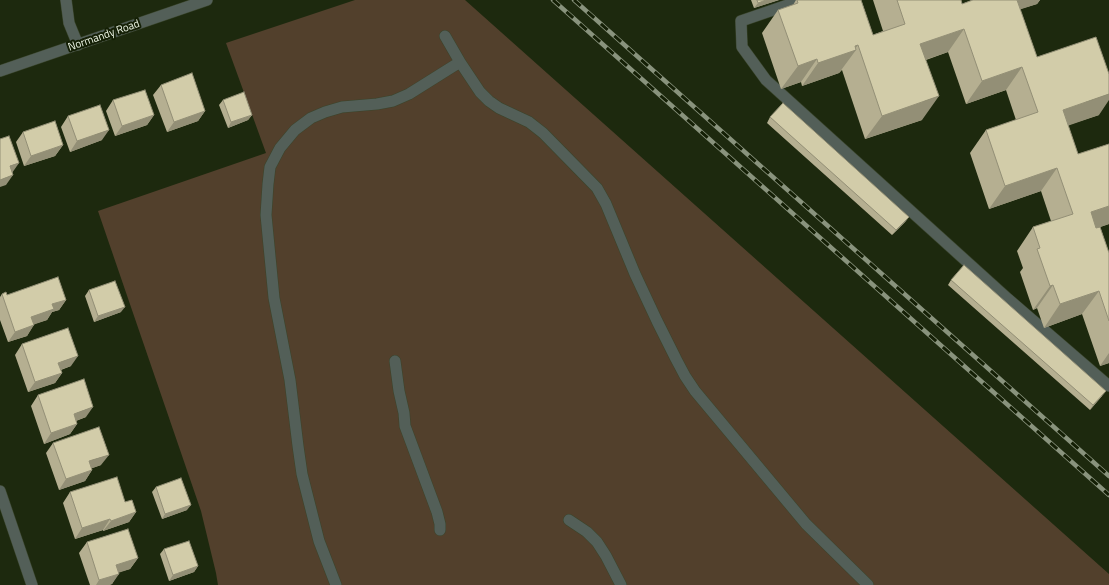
<!DOCTYPE html>
<style>
body{margin:0}
canvas{display:block;background:#1d290e}
</style>
<canvas width="1109" height="585"></canvas>
<script>
const context = document.querySelector('canvas').getContext('2d');
context.lineJoin = 'round';
function fill(path, color) {
  context.fillStyle = color;
  context.fill(path, 'evenodd');
}
function shape(rows) {
  const path = new Path2D();
  for (const r of rows) {
    path.moveTo(r[0], r[1]);
    for (let i = 2; i < r.length; i += 2) path.lineTo(r[i], r[i + 1]);
  }
  return path;
}
function trace(path, color, width, dash) {
  context.strokeStyle = color;
  context.lineWidth = width;
  context.lineCap = dash ? 'butt' : 'round';
  context.setLineDash(dash || []);
  context.stroke(path);
}
function label(font, color, halo, rows, align = 'center') {
  context.font = font + ' "Titillium Web",sans-serif';
  context.lineWidth = 4;
  context.setLineDash([]);
  context.textBaseline = 'middle';
  context.strokeStyle = halo;
  context.fillStyle = color;
  for (const [text, x, y, turn = 0] of rows) {
    context.save();
    context.translate(x, y);
    context.rotate((+turn || 0) * Math.PI / 180);
    context.textAlign = isNaN(turn) ? turn : align;
    if (halo) context.strokeText(text, 0, 0);
    context.fillText(text, 0, 0);
    context.restore();
  }
}
fill(shape([
 [355,0,465,0,1109,574,1109,585,218,585,216,573,201,511,98,211,266,153,226,43]
]), '#52402c');
const service = shape([
 [66,0,69,23,78,45],
 [802,0,741,21,742,47,766,80,1007,298,1109,386],
 [460,62,480,92,489,101,499,108,529,122,543,133,597,188,606,204,635,274,657,321,676,359,685,376,695,391,806,524,868,585],
 [395,361,399,391,404,413,405,426,437,512,440,524,440,530],
 [569,520,587,532,597,542,606,556,621,585],
 [336,585,319,541,302,474,298,446,290,380,274,298,266,215,268,184,270,167,280,148,295,130,311,118,325,112,342,107,377,104,393,101,409,94,460,62,445,36]
]);
const minor = shape([
 [0,491,32,585]
]);
const tertiary = shape([
 [0,71,207,0]
]);
trace(service, '#3a452c', 12);
trace(minor, '#3a452c', 12);
trace(tertiary, '#3a452c', 12);
trace(service, '#535f58', 11);
trace(minor, '#535f58', 11);
trace(tertiary, '#535f58', 11);
const rail = shape([
 [553,0,1109,495],
 [574,0,1109,476]
]);
trace(rail, '#89937d', 4.5);
trace(rail, '#141f05', 3, [9]);
fill(shape([
 [751,0,779,0,754,8],
 [796,0,861,0,873,35,883,31,873,0,961,0,962,4,972,0,1040,0,1037,4,1020,9,1037,57,1099,115,1068,125,1078,154,1109,144,1109,224,1100,227,1109,253,1109,363,1100,366,1082,314,1044,328,1037,308,1033,310,1020,272,1023,268,1017,251,1033,227,1051,221,1041,191,989,209,970,153,986,130,1016,120,1006,90,966,104,948,52,926,60,922,120,865,139,842,70,839,73,802,86,801,82,781,89,762,33,778,10,793,5],
 [161,85,205,111,198,121,167,132,153,95],
 [113,100,154,115,147,125,115,136,106,111],
 [223,100,252,115,248,120,228,128,219,105],
 [68,116,102,140,70,152,61,127],
 [770,117,909,217,905,222,892,235,767,123],
 [23,132,63,145,55,156,24,166,16,142],
 [951,280,1102,396,1090,410,948,285],
 [89,290,121,312,94,322,85,296],
 [2,294,7,295,66,300,59,310,52,312,47,320,34,324,27,336,8,342,0,320,0,297],
 [22,344,71,366,61,370,62,373,55,383,28,392,15,355],
 [38,395,86,417,76,421,77,424,70,434,44,444,31,406],
 [53,443,101,465,92,468,92,470,85,481,59,490,46,453],
 [156,487,187,510,162,519,152,492],
 [70,492,125,502,136,512,129,522,103,531,103,530,75,539,63,503],
 [87,542,138,558,130,569,119,572,112,584,109,585,90,585,79,553],
 [164,549,198,566,194,572,169,581,160,554]
]), '#b5af91');
fill(shape([
 [766,0,779,0,754,8,758,3],
 [1011,0,1040,0,1037,4,1000,16],
 [964,29,948,52,904,67,920,44],
 [858,45,854,50,856,50,839,73,802,86,818,63],
 [817,59,801,82,781,89,798,66],
 [1022,67,1006,90,966,104,982,81],
 [1109,94,1109,100,1099,115,1047,133,1063,110],
 [939,96,922,120,865,139,882,116],
 [205,111,198,121,167,132,174,122],
 [154,115,147,125,115,136,122,126],
 [252,115,248,120,228,128,231,122],
 [109,130,102,140,70,152,77,141],
 [63,145,55,156,24,166,31,156],
 [19,163,12,173,10,166],
 [1057,168,1041,191,989,209,1005,186],
 [13,175,6,185,0,187,0,180],
 [1109,206,1109,224,1074,236,1091,212],
 [909,217,905,222,892,235,896,230],
 [1053,285,1037,308,1033,310,1050,286],
 [1099,291,1082,314,1044,328,1060,304],
 [66,300,59,310,52,312,47,320,24,328,31,317,52,304],
 [125,307,121,312,94,322,98,316],
 [34,325,27,336,8,342,15,332],
 [1109,353,1109,363,1100,366],
 [78,356,71,366,51,373,58,363],
 [62,373,55,383,28,392,35,382],
 [1106,391,1102,396,1090,410,1093,405],
 [93,407,86,417,67,424,74,414],
 [77,424,70,434,44,444,51,433],
 [109,455,101,465,82,472,89,461],
 [92,470,85,481,59,490,66,479],
 [191,505,187,510,162,519,165,514],
 [136,512,129,522,103,531,111,521],
 [110,519,103,530,75,539,82,528],
 [138,558,130,569,109,576,116,565],
 [198,566,194,572,169,581,173,575],
 [119,574,112,584,109,585,96,585,99,580]
]), '#938f76');
const building = shape([
 [757,0,766,0,758,3,757,0],
 [797,0,861,0,873,35,905,24,897,0,961,0,962,4,973,0,1017,0,1037,57,1096,37,1109,74,1109,94,1063,110,1078,154,1109,144,1109,206,1091,212,1096,228,1100,227,1109,253,1109,321,1099,291,1060,304,1053,285,1050,286,1037,249,1040,248,1033,227,1073,214,1057,168,1005,186,986,130,1038,112,1022,67,982,81,964,29,920,44,939,96,882,116,858,45,855,46,856,50,818,63,817,59,798,66,778,10,798,3,797,0],
 [192,73,205,111,174,122,161,85,192,73],
 [145,90,154,115,122,126,113,100,145,90],
 [244,92,252,115,231,122,223,100,244,92],
 [783,103,909,217,896,230,770,117,783,103],
 [100,105,109,130,77,141,68,116,100,105],
 [55,121,63,145,31,156,23,132,55,121],
 [9,136,19,163,10,166,13,175,0,180,0,139,9,136],
 [964,265,1106,391,1093,405,951,280,964,265],
 [58,277,66,300,52,304,54,309,31,317,34,325,15,332,2,294,6,292,7,295,58,277],
 [115,281,125,307,98,316,89,290,115,281],
 [68,328,78,356,58,363,62,373,35,382,22,344,68,328],
 [84,379,93,407,74,414,77,424,51,433,38,395,84,379],
 [99,427,109,455,89,461,92,470,66,479,53,443,99,427],
 [117,477,125,502,132,500,136,512,111,521,110,519,82,528,70,492,117,477],
 [181,478,191,505,165,514,156,487,181,478],
 [128,529,138,558,116,565,119,574,99,580,87,542,128,529],
 [189,541,198,566,173,575,164,549,189,541]
]);
fill(building, '#d2cca9');
trace(building, '#938f76', 1);
label('11px', '#ecf4e4', '#141f05', [
 ["Normandy Road",104,36,-19]
]);
</script>
